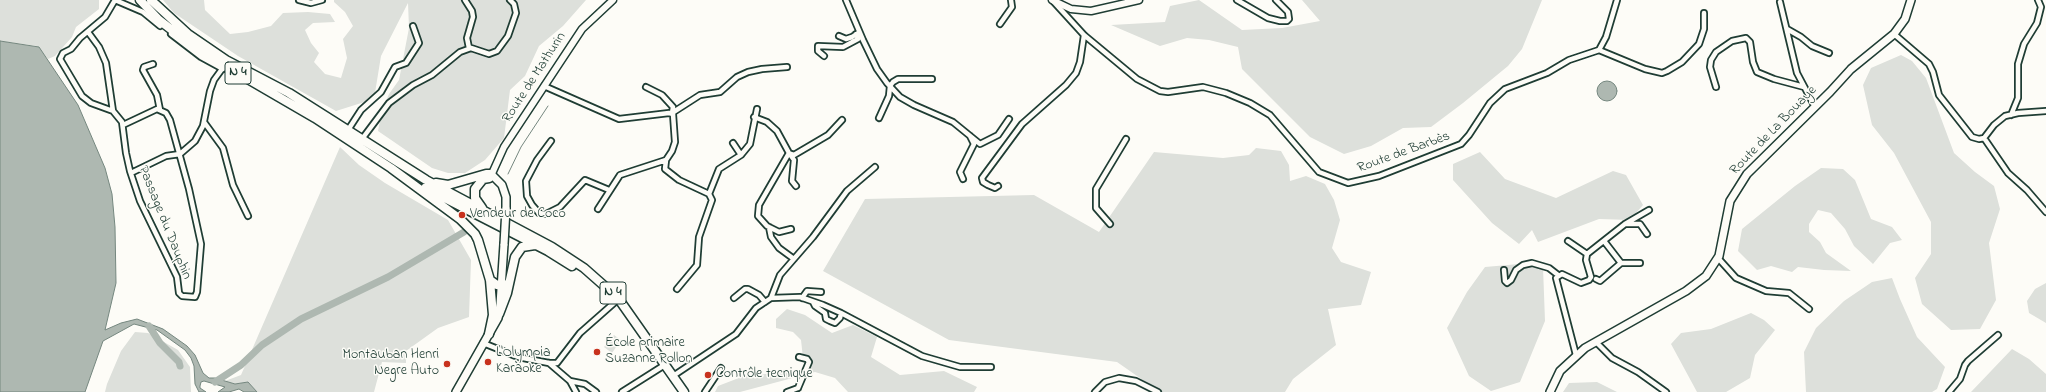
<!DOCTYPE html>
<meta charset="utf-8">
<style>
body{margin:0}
canvas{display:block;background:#fdfcf7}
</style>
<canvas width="2046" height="392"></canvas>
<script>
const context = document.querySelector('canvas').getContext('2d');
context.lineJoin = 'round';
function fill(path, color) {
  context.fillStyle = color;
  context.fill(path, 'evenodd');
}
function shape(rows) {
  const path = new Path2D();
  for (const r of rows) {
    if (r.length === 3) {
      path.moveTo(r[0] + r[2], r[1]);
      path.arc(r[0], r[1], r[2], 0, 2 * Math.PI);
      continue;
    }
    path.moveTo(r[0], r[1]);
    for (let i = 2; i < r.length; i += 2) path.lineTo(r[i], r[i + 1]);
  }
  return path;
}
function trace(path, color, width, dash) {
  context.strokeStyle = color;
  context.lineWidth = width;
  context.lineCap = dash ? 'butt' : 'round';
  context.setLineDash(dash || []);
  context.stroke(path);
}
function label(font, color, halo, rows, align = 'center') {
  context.font = font + ' "Indie Flower",sans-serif';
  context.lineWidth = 3;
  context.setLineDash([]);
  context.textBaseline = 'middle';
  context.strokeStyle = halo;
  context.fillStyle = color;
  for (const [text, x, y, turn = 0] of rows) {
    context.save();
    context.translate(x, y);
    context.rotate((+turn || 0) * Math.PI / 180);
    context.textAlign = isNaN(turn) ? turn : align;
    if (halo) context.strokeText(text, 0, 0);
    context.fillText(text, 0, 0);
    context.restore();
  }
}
fill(shape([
 [0,0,99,0,99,9,76,27,72,37,55,56,48,59,37,46,0,41],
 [163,0,204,0,205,10,230,34,248,32,271,26,283,13,308,12,330,14,335,22,313,23,305,30,311,43,319,53,314,62,325,74,341,78,347,58,343,39,353,26,345,12,334,2,334,0,586,0,563,26,539,46,525,76,510,90,504,138,485,160,465,173,448,173,432,168,378,131,382,110,389,94,399,80,409,28,408,3,381,56,374,99,336,111,238,56,174,13],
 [1199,0,1242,30,1282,28,1320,21,1302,0,1542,0,1522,49,1508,66,1463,103,1431,127,1403,128,1371,146,1344,154,1310,137,1242,69,1238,47,1209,40,1187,38,1160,46,1111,25,1165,22,1170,6],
 [1901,55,1912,61,1926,78,1954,153,1975,172,1994,186,2000,209,1989,243,1996,300,1980,329,1951,330,1922,304,1915,278,1931,254,1931,222,1894,153,1872,125,1863,85,1871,68],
 [340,147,359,165,385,183,448,220,471,260,469,317,438,328,406,351,406,363,382,362,374,392,257,392,248,382,235,384,225,381,241,375],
 [1256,148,1281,151,1289,165,1290,181,1306,176,1325,184,1334,200,1340,220,1332,248,1341,262,1371,272,1361,305,1328,309,1336,345,1293,379,1285,392,1160,392,1117,362,949,340,823,271,865,199,1034,195,1099,232,1154,152,1223,158,1249,155],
 [1480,152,1505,179,1556,198,1613,171,1626,175,1643,205,1630,220,1599,219,1538,242,1532,230,1519,244,1492,223,1453,180,1453,164],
 [1821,168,1843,169,1855,180,1871,219,1892,227,1902,240,1890,243,1873,264,1854,246,1845,229,1831,213,1818,210,1809,224,1809,232,1820,242,1826,253,1851,271,1824,270,1798,267,1792,272,1771,266,1757,270,1738,251,1742,229,1795,186],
 [1519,264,1543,267,1545,321,1520,382,1491,391,1469,376,1447,328,1467,292,1485,267],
 [1892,278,1900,299,1917,337,1945,367,1937,389,1932,392,1806,392,1804,352,1816,328,1844,301,1872,282],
 [2046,283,2046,323,2029,313,2027,301,2035,289],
 [787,309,805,315,832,333,853,325,877,337,871,357,900,375,944,371,977,387,974,392,848,392,835,378,815,372,740,392,715,392,718,386,744,376,808,370,803,358,801,340,793,332,776,328,776,319],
 [1751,313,1764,320,1775,330,1755,355,1750,378,1726,392,1697,392,1671,344,1681,333,1711,329],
 [135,332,148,333,178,350,190,367,191,392,105,392,107,384,121,351],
 [614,335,621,340,612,353,604,347],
 [2012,349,2029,359,2046,374,2046,392,1971,392],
 [1597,382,1617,392,1563,392,1569,383]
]), '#dde0db');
const water = shape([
 [0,41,39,47,78,105,105,168,112,194,115,227,116,283,105,330,121,323,137,319,163,329,187,346,195,355,203,373,209,378,215,378,235,384,248,382,257,392,244,392,239,389,229,392,218,392,225,387,204,381,201,382,200,386,200,388,206,392,199,392,195,384,194,366,191,358,185,350,157,330,134,324,103,341,85,392,0,392,0,41],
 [1607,91,10]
]);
fill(water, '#aeb8b1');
trace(water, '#75877f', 1);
trace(shape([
 [508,174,521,147,548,106]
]), '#75877f', 1);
trace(shape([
 [149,326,160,343,179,362,180,366],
 [215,382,241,365,262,345,301,319,388,277,464,232]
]), '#aeb8b1', 7);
const minor = shape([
 [115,0,105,17,80,38,71,49,63,53,60,59,82,96,91,103,113,111,122,122,126,153,130,171,140,201,177,277,179,293,182,296,195,297,197,292,201,244,189,189,170,120,166,113,157,109,123,125],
 [115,0,143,12,160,26],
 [299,0,311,3,322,0],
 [465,0,472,11,473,17,467,38,469,48],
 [846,0,863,40,877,69,887,83,900,97,914,105,953,122,980,144,998,135,1009,119],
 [1237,0,1268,18,1280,21,1287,21,1289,19,1288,12,1276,0],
 [1053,1,1084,35,1137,79,1160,91,1168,92,1203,87,1226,93,1250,103,1270,115,1319,172,1348,183,1379,176,1461,144,1469,135,1490,103,1505,89,1547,73,1569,60,1599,50,1606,37,1617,0],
 [1780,2,1797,73,1815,107],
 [1000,24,1012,7,1011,0],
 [1787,29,1801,37,1812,46,1829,53],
 [88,32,99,47,106,63,113,111],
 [171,34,201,57,223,69],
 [1894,34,1929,64,1933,72,1939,95,1972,137,1979,139,1984,138,1994,125,2005,116,2018,113,2046,111],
 [839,36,846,39,852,37,858,33],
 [1599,50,1645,69,1662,73,1667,71,1682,62,1699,44,1704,29,1704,13],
 [824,56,818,51,818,46,843,47,858,39,856,34],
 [153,64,144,67,143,70,157,95,160,110],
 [544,86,619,119,669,113,673,114,675,142,672,151,666,160,665,169,679,180,709,194,712,200,699,237,697,265,677,289],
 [646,87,662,95,673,107,672,113],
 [1716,87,1710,67,1711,60,1716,52,1732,41,1746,38,1750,42,1753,62,1757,72,1774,79,1804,87],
 [672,113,700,95,720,92,737,77,748,72,762,69,787,67],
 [2011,115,2018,98,2018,64,2024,44,2037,23,2041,7,2038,0],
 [754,117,767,122,777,131,789,153,794,155,828,135,842,120],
 [879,118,889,96,890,86,893,82,898,79,932,79],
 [204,122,223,148,233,185,248,216],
 [348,130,361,110,381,92,395,67,406,63,419,43,413,26],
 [1984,138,2008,173,2027,190,2046,212],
 [362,139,389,103,413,85,432,75,460,52,471,48,489,54,497,51,508,36,516,13,514,4,510,0],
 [551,141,537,160,526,181,527,196,532,205,539,213,546,214,560,207,585,180,609,190],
 [733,143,741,155],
 [131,173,166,156,180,154,195,141,203,126,210,91,214,80,222,69],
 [963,179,960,172,974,144,970,136],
 [998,186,995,188,988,185,983,182,982,178,1022,124,1066,85,1076,73,1080,62,1084,35],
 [709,194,719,169,741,155,750,144,757,109],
 [598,209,620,175,666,160],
 [1110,224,1096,208,1096,189,1126,139],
 [1625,224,1640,224,1647,234],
 [769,227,771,237,779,248,794,259],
 [791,229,779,232,767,226,758,216,759,205,789,153,794,160,792,181,796,186],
 [1568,241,1587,254],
 [1718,258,1736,278,1766,291,1789,293,1809,309],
 [1621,263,1640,263],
 [1504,270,1505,281,1507,283,1511,280,1516,270,1523,265,1532,263,1549,268,1558,275],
 [1596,279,1600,281,1621,263,1604,241],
 [734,298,745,289,748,289,759,295,765,302],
 [771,298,800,297,823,305,841,313,840,318,835,323,830,321,826,319,825,313,815,306,813,302],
 [802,298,807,291,821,292],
 [841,313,922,356,960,367,991,367],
 [1596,342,1612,358,1638,372,1666,392],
 [483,343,518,357,549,363,557,363,580,333,614,303],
 [1576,355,1556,278,1562,274,1581,283,1589,280,1591,277,1586,260,1587,254,1625,224,1649,210],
 [549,363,570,381,576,392],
 [673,376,736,334,756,308,771,298,780,275,813,237,847,191,875,167],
 [570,381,585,384,596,392],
 [798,388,809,362,807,359,799,357],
 [622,392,663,366],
 [705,392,721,368],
 [787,392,798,388],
 [1095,392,1105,382,1119,378,1136,381,1158,392],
 [1949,392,1960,379,1965,365,1968,361,1998,335]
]);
const tertiary = shape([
 [1052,0,1071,9,1091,11,1139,0],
 [490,178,504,147,582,29,613,0]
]);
const secondary = shape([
 [491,174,502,185,506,197,506,209],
 [456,392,498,318,500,304,504,244],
 [1550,392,1560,371,1585,348,1686,291,1706,276,1719,256,1730,201,1747,174,1830,92,1851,69,1894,34,1905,19,1911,0]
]);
const trunk = shape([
 [140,0,159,20,198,50,315,118,391,168,460,219,475,234,478,240,490,280,493,315,489,334],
 [151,0,188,34,226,60,289,93,426,180,552,247,584,268,618,298,684,392],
 [436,183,448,185,486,174,491,174],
 [425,188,548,251,572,266],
 [482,208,475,198,475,189,483,179,489,178],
 [490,280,497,285,504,286,509,283],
 [499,314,507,293,515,257,522,247,535,245]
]);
trace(minor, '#1f3d34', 8);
trace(tertiary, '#1f3d34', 9);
trace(secondary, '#1f3d34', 10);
trace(trunk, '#1f3d34', 11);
trace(minor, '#fdfcf7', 4.5);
trace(tertiary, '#fdfcf7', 6);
trace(secondary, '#fdfcf7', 7);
trace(trunk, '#fdfcf7', 8);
const secondaryBridge = shape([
 [504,244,506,209]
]);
trace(secondaryBridge, '#1f3d34', 10, []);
trace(secondaryBridge, '#fdfcf7', 7);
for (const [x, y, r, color] of [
 [462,215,4,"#c8321e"],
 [597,352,4,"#c8321e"],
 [488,362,4,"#c8321e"],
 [447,364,4,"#c8321e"],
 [708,375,4,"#c8321e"]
]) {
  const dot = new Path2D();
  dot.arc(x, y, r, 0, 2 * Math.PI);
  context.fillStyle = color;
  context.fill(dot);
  trace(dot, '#fdfcf7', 1.5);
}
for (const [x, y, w] of [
 [238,73,26],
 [613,293,26]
]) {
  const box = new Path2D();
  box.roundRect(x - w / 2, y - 11, w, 22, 3);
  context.fillStyle = '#fdfcf7';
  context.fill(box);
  trace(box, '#1f3d34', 1);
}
label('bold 13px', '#1f3d34', null, [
 ["N 4",238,73],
 ["N 4",613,293]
]);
label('14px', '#1f3d34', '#fdfcf7', [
 ["Route de Mathurin",535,78,-57],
 ["Route de La Bouaye",1774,131,-46],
 ["Route de Barbès",1404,153,-20],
 ["Passage du Dauphin",164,223,68]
]);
label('14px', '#1f3d34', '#fdfcf7', [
 ["Vendeur de Coco",470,215],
 ["École primaire",605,344],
 ["Suzanne Rollon",605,360],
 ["L'Olympia",496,354],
 ["Karaoke",496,370],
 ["Montauban Henri",439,356,"right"],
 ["Negre Auto",439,372,"right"],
 ["Contrôle tecnique",716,375]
], 'left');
</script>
